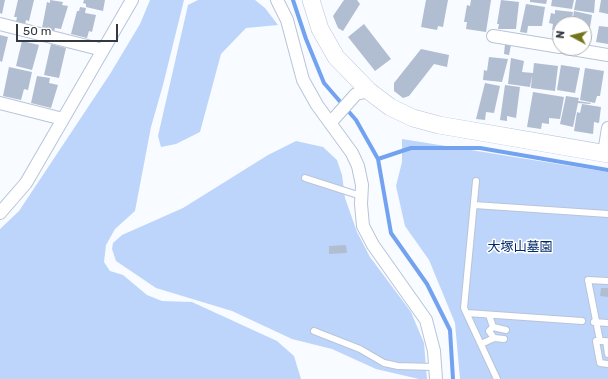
<!DOCTYPE html>
<meta charset="utf-8">
<style>
body{margin:0}
#map{position:relative;width:608px;height:379px;overflow:hidden;background:#f8fbff;font-family:Rubik,sans-serif}
canvas{display:block}
.north{position:absolute;left:552px;top:16px;width:40px;height:40px;box-sizing:border-box;background:#fff;border:1px solid #aeb0b3;border-radius:50%;rotate:277deg;font-size:11px;font-weight:700;line-height:16px;text-align:center;color:#343941}
.north::after{content:'';display:block;margin:auto;width:14px;height:18px;background:#747419;clip-path:polygon(50% 0,100% 100%,50% 72%,0 100%)}
.scale{position:absolute;left:16px;top:24px;width:102px;height:18px;box-sizing:border-box;border:2px solid #343941;border-top:0;padding-left:5px;font-size:12px;line-height:14px;white-space:nowrap;color:#343941;-webkit-text-stroke:3px #fff;paint-order:stroke}
</style>
<div id="map">
<canvas width="608" height="379"></canvas>
<div class="north">N</div>
<div class="scale">50 m</div>
</div>
<script>
const context = document.querySelector('canvas').getContext('2d');
context.lineJoin = 'round';
function fill(path, color) {
  context.fillStyle = color;
  context.fill(path, 'evenodd');
}
function shape(rows) {
  const path = new Path2D();
  for (const r of rows) {
    path.moveTo(r[0], r[1]);
    for (let i = 2; i < r.length; i += 2) path.lineTo(r[i], r[i + 1]);
  }
  return path;
}
function trace(path, color, width, dash) {
  context.strokeStyle = color;
  context.lineWidth = width;
  context.lineCap = dash ? 'butt' : 'round';
  context.setLineDash(dash || []);
  context.stroke(path);
}
function label(font, color, halo, rows, align = 'center') {
  context.font = font + ' Rubik,"Noto Sans JP",sans-serif';
  context.lineWidth = 3;
  context.setLineDash([]);
  context.textBaseline = 'middle';
  context.strokeStyle = halo;
  context.fillStyle = color;
  for (const [text, x, y, turn = 0] of rows) {
    context.save();
    context.translate(x, y);
    context.rotate((+turn || 0) * Math.PI / 180);
    context.textAlign = isNaN(turn) ? turn : align;
    if (halo) context.strokeText(text, 0, 0);
    context.fillText(text, 0, 0);
    context.restore();
  }
}
fill(shape([
 [150,0,184,0,163,85,151,127,135,211,115,229,106,245,104,262,110,271,123,275,147,295,162,301,192,302,277,341,294,356,301,379,0,379,0,229,19,211,110,74,140,24],
 [198,0,255,0,265,8,278,25,246,28,221,54,200,132,176,144,161,147,158,136,188,5],
 [402,139,608,172,608,379,460,379,455,323,429,260,405,226,396,186,402,162],
 [296,141,323,147,337,160,342,175,345,198,357,232,370,257,411,312,424,343,427,379,419,379,376,369,332,349,292,339,232,311,156,288,116,261,112,249,113,243,122,235,183,208,268,155]
]), '#bed5fb');
trace(shape([
 [293,0,306,39,324,83,356,120,378,159,391,233,427,284,450,330,453,379],
 [378,159,411,148,480,148,608,170]
]), '#72a2f0', 4);
fill(shape([
 [0,0,5,0,2,14,0,13],
 [18,0,34,0,29,21,26,20,25,24,16,22,17,17,14,17],
 [50,0,63,2,62,5,68,6,61,29,55,28,54,32,42,28,47,2,50,3],
 [84,0,105,0,103,11,86,7,86,4,83,3],
 [344,0,357,0,360,4,343,31,338,28,333,16],
 [426,0,448,0,443,27,438,26,437,30,421,27],
 [471,0,491,0,486,32,466,29,467,22,464,22,467,5,470,6],
 [501,0,519,2,516,29,498,29,499,24,497,24],
 [530,0,547,0,546,4,530,2],
 [552,0,574,0,572,9,551,6],
 [576,0,595,0,594,13,574,10],
 [601,0,608,0,608,14,599,12],
 [526,4,545,7,542,26,528,26,527,33,520,32],
 [80,7,86,8,85,13,96,15,92,32,89,31,87,38,71,34,77,11,79,11],
 [555,10,573,12,571,24,560,24,560,31,552,30,553,24,549,23,551,13,555,14],
 [574,11,592,15,588,39,584,39,584,24,572,24],
 [364,24,391,59,375,71,348,37],
 [599,26,608,27,608,44,596,42],
 [0,35,8,37,2,62,0,61],
 [22,41,39,45,32,70,16,66],
 [51,44,66,48,59,78,44,75],
 [505,44,511,45,509,55,504,54],
 [421,49,449,55,447,67,434,64,409,96,403,98,394,91,394,83],
 [489,57,508,59,502,82,483,80,484,70,487,71],
 [511,58,524,61,522,72,533,73,534,63,558,66,555,91,531,88,532,75,530,87,508,84],
 [561,65,580,68,575,93,557,90],
 [9,67,32,72,28,90,24,89,21,100,3,96],
 [585,68,604,71,600,96,597,96,595,103,580,100],
 [37,76,50,78,49,83,58,85,51,108,31,103],
 [485,83,500,86,494,113,486,112,485,120,476,119],
 [505,85,520,87,516,118,507,116,507,121,500,120],
 [533,92,564,97,560,119,549,118,549,124,542,123,541,129,527,127],
 [566,96,579,98,578,101,591,103,590,104,578,103,573,127,560,124],
 [582,104,601,107,599,123,594,122,593,134,574,131,577,112,580,113],
 [346,245,347,253,329,254,329,246],
 [601,288,608,288,608,297,600,296]
]), '#b1bdd0');
const lane = shape([
 [305,178,361,196],
 [476,181,464,308,497,379],
 [474,205,608,214],
 [608,281,588,280,600,341,596,341,600,363,608,364],
 [467,313,582,321],
 [594,322,608,323],
 [493,327,506,330],
 [314,331,360,349,384,363,398,366,435,367],
 [494,338,504,339],
 [600,341,606,341,608,354],
 [481,344,494,338,489,331,493,327,489,315]
]);
const street = shape([
 [277,0,287,20,303,80,317,105,352,153,358,166,362,185,361,204,363,226,373,245,426,320,434,351,436,379],
 [0,24,103,50],
 [493,36,560,47],
 [566,48,608,55],
 [0,103,63,119],
 [331,122,356,94,369,91],
 [604,153,608,128],
 [0,213,26,183,132,0]
]);
const secondary = shape([
 [311,0,320,29,336,57,369,91,390,107,413,118,439,125,608,154]
]);
trace(lane, '#b8c4d8', 8);
trace(street, '#b8c4d8', 14);
trace(secondary, '#b8c4d8', 18);
trace(lane, '#fff', 6);
trace(street, '#fff', 12);
trace(secondary, '#fff', 17);
label('13px', '#00296b', '#fff', [
 ["大塚山墓園",520,247]
]);
</script>
